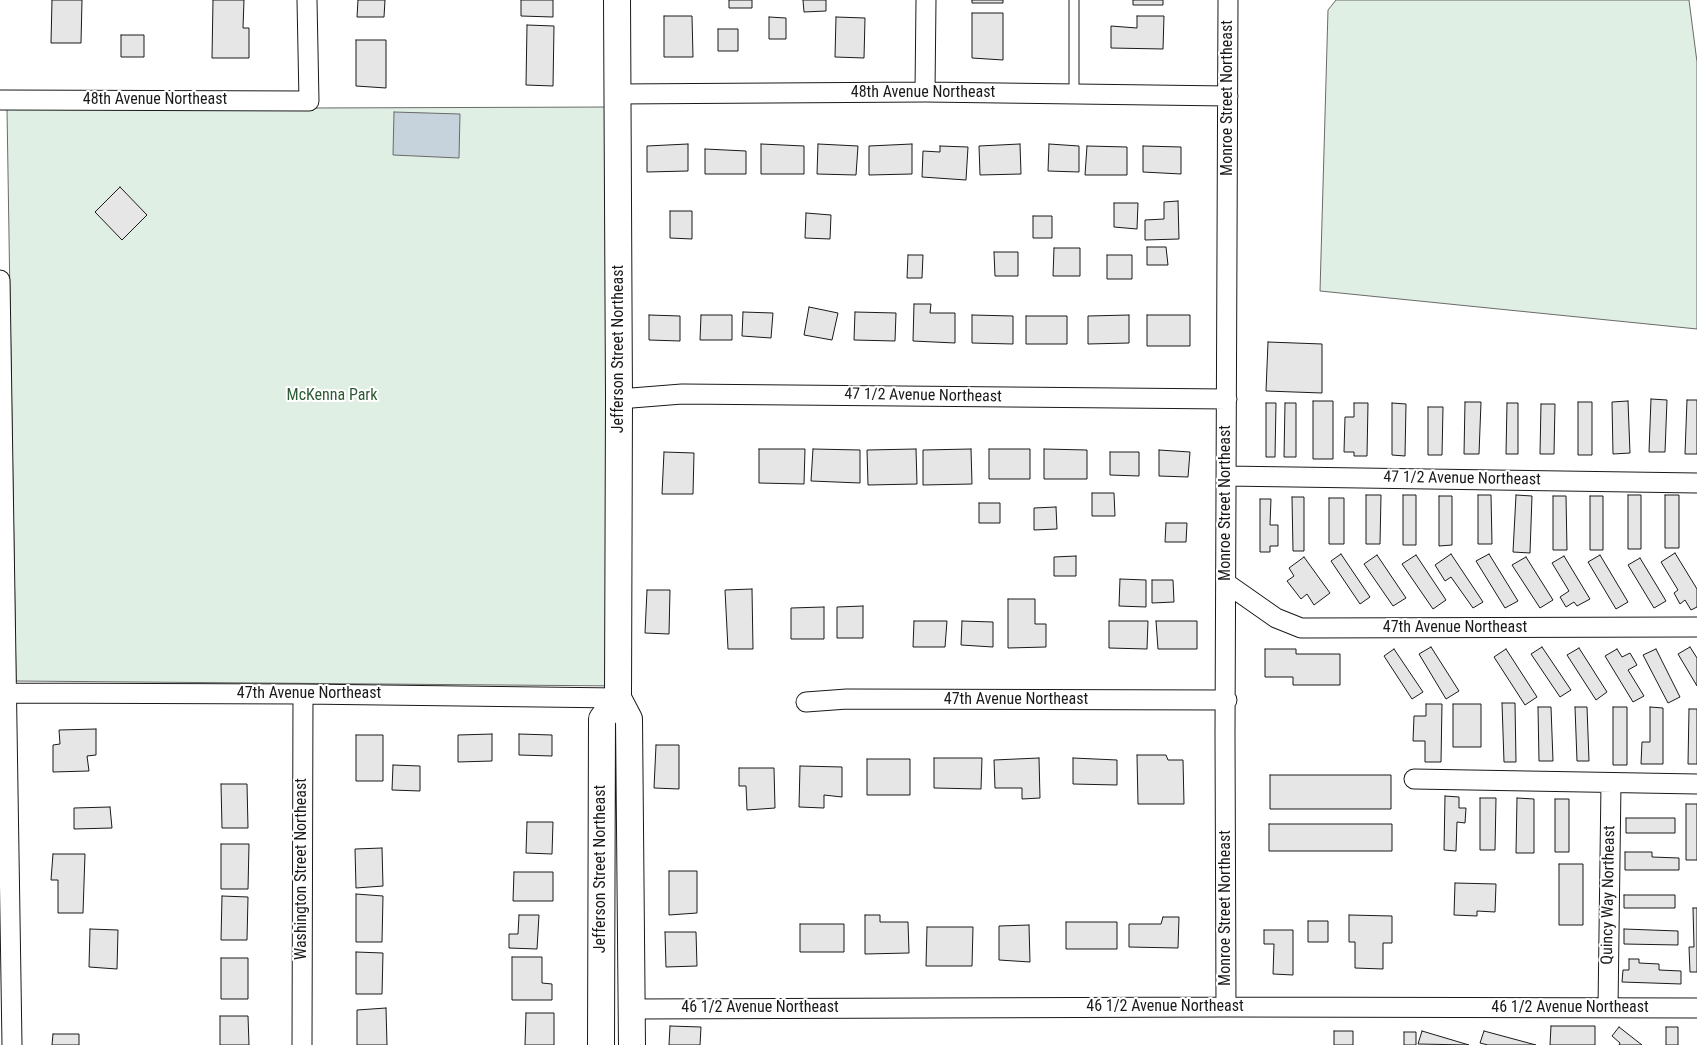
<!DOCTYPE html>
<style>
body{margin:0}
canvas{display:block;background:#fff}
</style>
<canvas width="1697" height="1045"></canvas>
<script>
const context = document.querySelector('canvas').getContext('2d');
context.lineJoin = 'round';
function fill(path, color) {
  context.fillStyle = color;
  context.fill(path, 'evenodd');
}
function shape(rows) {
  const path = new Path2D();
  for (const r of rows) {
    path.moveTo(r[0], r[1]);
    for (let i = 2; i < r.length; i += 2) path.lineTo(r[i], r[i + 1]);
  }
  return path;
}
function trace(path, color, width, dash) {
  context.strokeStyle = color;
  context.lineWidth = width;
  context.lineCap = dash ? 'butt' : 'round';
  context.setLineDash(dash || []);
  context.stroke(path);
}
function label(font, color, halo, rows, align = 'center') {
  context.font = font + ' "Roboto Condensed",sans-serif';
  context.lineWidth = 4;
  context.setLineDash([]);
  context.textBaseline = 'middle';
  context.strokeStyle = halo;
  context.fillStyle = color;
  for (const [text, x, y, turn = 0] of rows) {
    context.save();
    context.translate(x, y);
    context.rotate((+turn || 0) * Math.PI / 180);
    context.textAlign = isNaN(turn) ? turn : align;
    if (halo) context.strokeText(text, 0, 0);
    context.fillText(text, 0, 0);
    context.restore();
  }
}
const green = shape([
 [1336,0,1689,0,1697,62,1697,329,1320,291,1328,10,1336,0],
 [617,107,623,686,16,681,7,109,617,107]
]);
fill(green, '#e0efe3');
trace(green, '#6a6a6a', 1);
const water = shape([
 [394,112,460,114,459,158,393,155,394,112]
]);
fill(water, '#c6d2dc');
trace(water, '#6a6a6a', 1);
const building = shape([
 [52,0,82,0,81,43,51,43,52,0],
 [213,0,244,0,243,28,249,28,249,58,212,58,213,0],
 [358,0,385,0,384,17,357,17,358,0],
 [521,0,553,0,553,17,521,16,521,0],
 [729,0,752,0,752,8,729,8,729,0],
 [803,0,826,0,826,11,804,12,803,0],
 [972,0,1003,0,1003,3,972,3,972,0],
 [1133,0,1163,0,1163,5,1133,5,1133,0],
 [972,13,1003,13,1003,60,972,58,972,13],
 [664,16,692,16,693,57,664,57,664,16],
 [1137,16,1164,16,1163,49,1111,48,1111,26,1137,28,1137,16],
 [769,17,786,18,786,39,769,39,769,17],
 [836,17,865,18,864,58,835,57,836,17],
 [527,25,554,26,553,86,526,85,527,25],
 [718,29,738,29,738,51,718,51,718,29],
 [121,35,144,35,144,57,121,57,121,35],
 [356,40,386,40,386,88,356,86,356,40],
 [688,144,688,171,647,172,647,146,688,144],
 [761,144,804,146,804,174,761,174,761,144],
 [818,144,858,146,856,175,817,174,818,144],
 [912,144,912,174,869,175,869,146,912,144],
 [1020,144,1021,174,980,175,979,146,1020,144],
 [1049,144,1079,146,1079,172,1048,171,1049,144],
 [940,146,968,147,966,180,922,177,923,151,940,152,940,146],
 [1087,146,1127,147,1127,175,1085,175,1087,146],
 [1143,146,1181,147,1181,174,1143,172,1143,146],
 [705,149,746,151,746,174,705,174,705,149],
 [120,187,147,215,122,240,95,212,120,187],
 [1178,201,1179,239,1145,240,1145,220,1164,219,1164,202,1178,201],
 [1114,203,1138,203,1137,229,1114,227,1114,203],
 [670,211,692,211,692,239,670,238,670,211],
 [806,213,831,215,830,239,805,238,806,213],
 [1033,216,1052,216,1052,238,1033,238,1033,216],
 [1147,247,1166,247,1168,265,1147,265,1147,247],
 [1054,248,1080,248,1080,276,1053,276,1054,248],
 [994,252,1018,252,1018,276,995,276,994,252],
 [908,255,923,255,922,278,907,278,908,255],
 [1107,255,1132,255,1132,279,1107,279,1107,255],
 [914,304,931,304,930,313,955,313,955,343,913,341,914,304],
 [809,307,838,313,832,340,804,335,809,307],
 [743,312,773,313,771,338,742,336,743,312],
 [855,312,896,313,895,341,854,340,855,312],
 [649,315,680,316,680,341,649,340,649,315],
 [701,315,732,315,732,340,700,340,701,315],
 [972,315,1013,316,1013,344,972,343,972,315],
 [1129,315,1129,343,1088,344,1088,316,1129,315],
 [1147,315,1190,315,1190,346,1147,346,1147,315],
 [1026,316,1067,316,1067,344,1026,344,1026,316],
 [1268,342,1322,344,1322,393,1266,391,1268,342],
 [1651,399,1667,400,1665,452,1649,452,1651,399],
 [1687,400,1697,400,1697,454,1685,454,1687,400],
 [1313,401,1333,401,1333,459,1313,459,1313,401],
 [1628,401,1630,453,1613,454,1612,402,1628,401],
 [1465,402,1481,402,1479,454,1464,454,1465,402],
 [1578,402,1592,402,1592,455,1578,455,1578,402],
 [1266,403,1276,403,1275,457,1266,457,1266,403],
 [1285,403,1296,403,1296,457,1284,457,1285,403],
 [1354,403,1368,403,1367,456,1354,456,1354,452,1344,452,1345,417,1354,417,1354,403],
 [1392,403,1406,404,1405,456,1392,455,1392,403],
 [1507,403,1518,403,1518,454,1506,454,1507,403],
 [1541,404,1555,404,1554,454,1540,454,1541,404],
 [1428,407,1443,407,1442,455,1428,455,1428,407],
 [759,449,805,449,804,484,759,483,759,449],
 [813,449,860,450,860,483,811,481,813,449],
 [916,449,917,484,868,485,867,450,916,449],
 [971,449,972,484,923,485,923,450,971,449],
 [989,449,1030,449,1030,479,989,479,989,449],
 [1044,449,1087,450,1087,479,1044,479,1044,449],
 [1159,450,1190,452,1188,477,1159,476,1159,450],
 [664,452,694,453,693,494,662,494,664,452],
 [1110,452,1139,452,1139,476,1110,475,1110,452],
 [1092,493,1114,493,1115,516,1092,516,1092,493],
 [1366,495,1381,495,1380,544,1366,544,1366,495],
 [1403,495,1416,495,1416,545,1403,545,1403,495],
 [1478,495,1491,495,1492,544,1478,544,1478,495],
 [1516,495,1532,496,1530,553,1513,552,1516,495],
 [1628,495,1641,495,1641,549,1628,549,1628,495],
 [1665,495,1679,495,1679,548,1665,548,1665,495],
 [1439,496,1452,496,1452,545,1439,546,1439,496],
 [1553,496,1566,496,1567,550,1553,550,1553,496],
 [1590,496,1603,496,1603,550,1590,550,1590,496],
 [1292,497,1304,497,1304,551,1293,551,1292,497],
 [1329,498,1344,498,1344,544,1329,544,1329,498],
 [1260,499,1271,499,1270,525,1278,525,1278,546,1270,546,1270,552,1260,552,1260,499],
 [979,503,1000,503,1000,523,979,523,979,503],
 [1056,507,1057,529,1034,530,1034,508,1056,507],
 [1166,523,1187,523,1186,542,1165,542,1166,523],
 [1675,553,1697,589,1697,607,1691,610,1685,600,1680,604,1674,593,1678,590,1661,562,1675,553],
 [1341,554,1370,597,1360,604,1331,561,1341,554],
 [1451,554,1483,602,1473,608,1451,577,1445,581,1435,565,1451,554],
 [1489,554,1518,601,1505,608,1476,561,1489,554],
 [1377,555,1406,598,1393,606,1364,564,1377,555],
 [1416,555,1446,600,1433,609,1402,564,1416,555],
 [1600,555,1628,602,1616,609,1588,562,1600,555],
 [1076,556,1076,576,1054,576,1054,557,1076,556],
 [1564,556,1590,599,1577,606,1574,602,1566,607,1560,597,1569,591,1552,563,1564,556],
 [1304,557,1330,593,1314,605,1307,594,1301,599,1287,581,1294,576,1289,568,1304,557],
 [1526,557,1553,600,1540,608,1512,565,1526,557],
 [1640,558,1666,601,1654,608,1628,565,1640,558],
 [1120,579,1146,580,1146,607,1119,606,1120,579],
 [1152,580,1173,580,1174,602,1152,603,1152,580],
 [752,589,753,649,728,649,725,590,752,589],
 [647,590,670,590,669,634,645,633,647,590],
 [1008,599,1035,599,1035,624,1046,624,1046,647,1008,648,1008,599],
 [863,606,863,638,837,638,837,607,863,606],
 [824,607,824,639,791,639,791,608,824,607],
 [914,621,947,621,945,647,913,647,914,621],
 [962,621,993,622,993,647,961,645,962,621],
 [1109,621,1148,621,1147,649,1109,648,1109,621],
 [1156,621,1197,621,1197,649,1158,649,1156,621],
 [1431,647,1459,691,1446,699,1419,654,1431,647],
 [1542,647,1571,690,1560,697,1531,654,1542,647],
 [1690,647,1697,658,1697,686,1678,654,1690,647],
 [1579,648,1607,692,1596,700,1567,655,1579,648],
 [1265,649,1296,649,1296,654,1340,654,1340,685,1293,685,1293,677,1265,677,1265,649],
 [1394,649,1423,692,1412,699,1384,656,1394,649],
 [1506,649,1537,697,1525,705,1494,657,1506,649],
 [1617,649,1622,657,1630,653,1637,665,1628,670,1644,696,1633,702,1605,656,1617,649],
 [1656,649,1680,697,1668,703,1643,655,1656,649],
 [1502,703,1515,703,1516,762,1504,762,1502,703],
 [1426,704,1442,704,1441,762,1425,762,1425,741,1413,741,1414,716,1426,716,1426,704],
 [1453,704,1481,704,1481,747,1453,747,1453,704],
 [1538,707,1551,707,1553,761,1539,761,1538,707],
 [1575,707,1587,707,1589,761,1577,761,1575,707],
 [1613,707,1627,707,1627,765,1613,765,1613,707],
 [1650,707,1663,708,1663,764,1641,764,1642,742,1650,742,1650,707],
 [1689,709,1697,709,1697,764,1688,764,1689,709],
 [96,729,96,755,87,756,89,771,53,772,53,745,60,744,59,730,96,729],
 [492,734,492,761,458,762,458,735,492,734],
 [519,734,552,735,552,756,519,755,519,734],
 [356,735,383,735,383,781,356,781,356,735],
 [656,745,679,745,679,789,654,788,656,745],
 [1137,755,1166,755,1168,760,1183,760,1184,804,1138,804,1137,755],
 [934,758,982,758,981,789,934,788,934,758],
 [1039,758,1040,798,1022,799,1022,788,995,788,994,760,1039,758],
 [1073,758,1117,760,1117,785,1073,784,1073,758],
 [867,759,910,759,910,795,867,795,867,759],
 [393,765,420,766,420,791,392,790,393,765],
 [800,766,842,767,842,797,824,795,824,808,799,807,800,766],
 [739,768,774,768,775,808,747,810,746,786,739,786,739,768],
 [1270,775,1391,775,1391,809,1270,809,1270,775],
 [221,784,247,784,248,828,222,828,221,784],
 [1445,796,1459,797,1459,808,1466,808,1465,823,1457,822,1456,851,1444,850,1445,796],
 [1480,798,1496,798,1495,850,1480,850,1480,798],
 [1517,798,1534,799,1534,853,1516,853,1517,798],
 [1555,799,1569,799,1569,852,1555,852,1555,799],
 [1686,804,1697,804,1697,860,1686,860,1686,804],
 [110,807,112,828,74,829,74,808,110,807],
 [1626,818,1675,818,1675,833,1626,833,1626,818],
 [527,822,553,822,552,854,526,853,527,822],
 [1269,824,1392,824,1392,851,1269,851,1269,824],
 [221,844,249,844,248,889,221,889,221,844],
 [382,848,383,886,356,888,355,849,382,848],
 [1625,852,1652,852,1652,857,1679,858,1679,870,1625,870,1625,852],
 [53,854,85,854,83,913,58,913,58,880,51,880,53,854],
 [1559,864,1583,864,1583,925,1559,925,1559,864],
 [669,871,697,871,697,913,669,915,669,871],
 [514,872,553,872,553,901,513,901,514,872],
 [1455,883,1496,884,1495,912,1477,911,1477,916,1454,915,1455,883],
 [356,894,383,896,382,942,356,942,356,894],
 [1624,895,1675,895,1675,908,1624,908,1624,895],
 [222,896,248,897,247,940,221,940,222,896],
 [1693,908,1697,908,1697,972,1690,972,1689,947,1694,947,1693,908],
 [519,915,539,915,537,949,509,948,509,934,518,934,519,915],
 [865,915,880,915,880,922,908,922,909,953,865,954,865,915],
 [1349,915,1392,916,1392,943,1383,943,1383,969,1355,968,1355,942,1349,942,1349,915],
 [1163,917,1179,917,1178,948,1129,947,1129,924,1161,924,1163,917],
 [1308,921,1328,921,1328,942,1308,942,1308,921],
 [1066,922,1117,922,1117,949,1066,949,1066,922],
 [800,924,844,924,844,952,800,952,800,924],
 [1029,925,1030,962,999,960,999,926,1029,925],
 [927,927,973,927,972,966,926,966,927,927],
 [90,929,118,930,117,969,89,967,90,929],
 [1624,929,1678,931,1678,945,1624,944,1624,929],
 [1264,930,1293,930,1293,975,1273,974,1274,944,1264,944,1264,930],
 [665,932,696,932,697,966,666,967,665,932],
 [356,952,383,953,382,994,356,994,356,952],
 [512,957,542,957,542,983,552,984,552,1000,512,1000,512,957],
 [221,958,248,958,248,999,221,999,221,958],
 [1629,959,1639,959,1639,963,1659,964,1659,970,1681,971,1681,984,1622,982,1623,970,1629,970,1629,959],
 [386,1008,387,1045,357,1045,357,1010,386,1008],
 [526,1013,554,1013,554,1045,525,1045,526,1013],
 [220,1016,248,1016,249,1045,220,1045,220,1016],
 [670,1026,701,1027,700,1045,669,1045,670,1026],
 [1551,1026,1595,1026,1595,1045,1550,1045,1551,1026],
 [1619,1027,1642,1045,1619,1045,1620,1043,1612,1036,1619,1027],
 [1666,1027,1678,1027,1678,1045,1666,1045,1666,1027],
 [1334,1031,1353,1031,1353,1045,1334,1045,1334,1031],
 [1422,1031,1469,1045,1418,1044,1422,1031],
 [1484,1031,1536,1045,1488,1045,1480,1043,1484,1031],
 [1404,1032,1416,1032,1416,1045,1404,1045,1404,1032],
 [53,1034,79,1034,79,1045,52,1045,53,1034]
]);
fill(building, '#e6e6e6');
trace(building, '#1a1a1a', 1);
const lane = shape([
 [1074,95,1074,0]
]);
const street = shape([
 [925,92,926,0],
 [618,94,925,92,1228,96],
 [0,100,309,101,307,0],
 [0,280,12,1045],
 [619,399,682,394,1227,399],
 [1226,476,1697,483],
 [1226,583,1276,618,1301,628,1697,627],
 [0,693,303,694,618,698],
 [806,702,847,699,1227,700],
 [1414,779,1697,784],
 [1226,1007,1225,733,1228,0],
 [1608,1008,1611,783],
 [633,1009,1226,1007,1697,1008],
 [302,1045,303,694]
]);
const secondary = shape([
 [617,0,619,399,618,698,629,719,632,1045],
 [601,1045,602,719,618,698]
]);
trace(lane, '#1a1a1a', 11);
trace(street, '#1a1a1a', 21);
trace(secondary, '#1a1a1a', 28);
trace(lane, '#fff', 9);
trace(street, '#fff', 19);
trace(secondary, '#fff', 26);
label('16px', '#1a1a1a', '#fff', [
 ["48th Avenue Northeast",923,93],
 ["Monroe Street Northeast",1228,98,-90],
 ["48th Avenue Northeast",155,100],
 ["Jefferson Street Northeast",619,349,-90],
 ["47 1/2 Avenue Northeast",923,396,1],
 ["47 1/2 Avenue Northeast",1462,479,1],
 ["Monroe Street Northeast",1226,503,-90],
 ["47th Avenue Northeast",1455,628],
 ["47th Avenue Northeast",309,694],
 ["47th Avenue Northeast",1016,700],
 ["Washington Street Northeast",302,869,-90],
 ["Jefferson Street Northeast",601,869,-90],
 ["Quincy Way Northeast",1609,895,-89],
 ["Monroe Street Northeast",1226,908,-90],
 ["46 1/2 Avenue Northeast",1165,1007],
 ["46 1/2 Avenue Northeast",760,1008],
 ["46 1/2 Avenue Northeast",1570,1008]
]);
label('16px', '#2b5a34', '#fff', [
 ["McKenna Park",332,396]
]);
</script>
